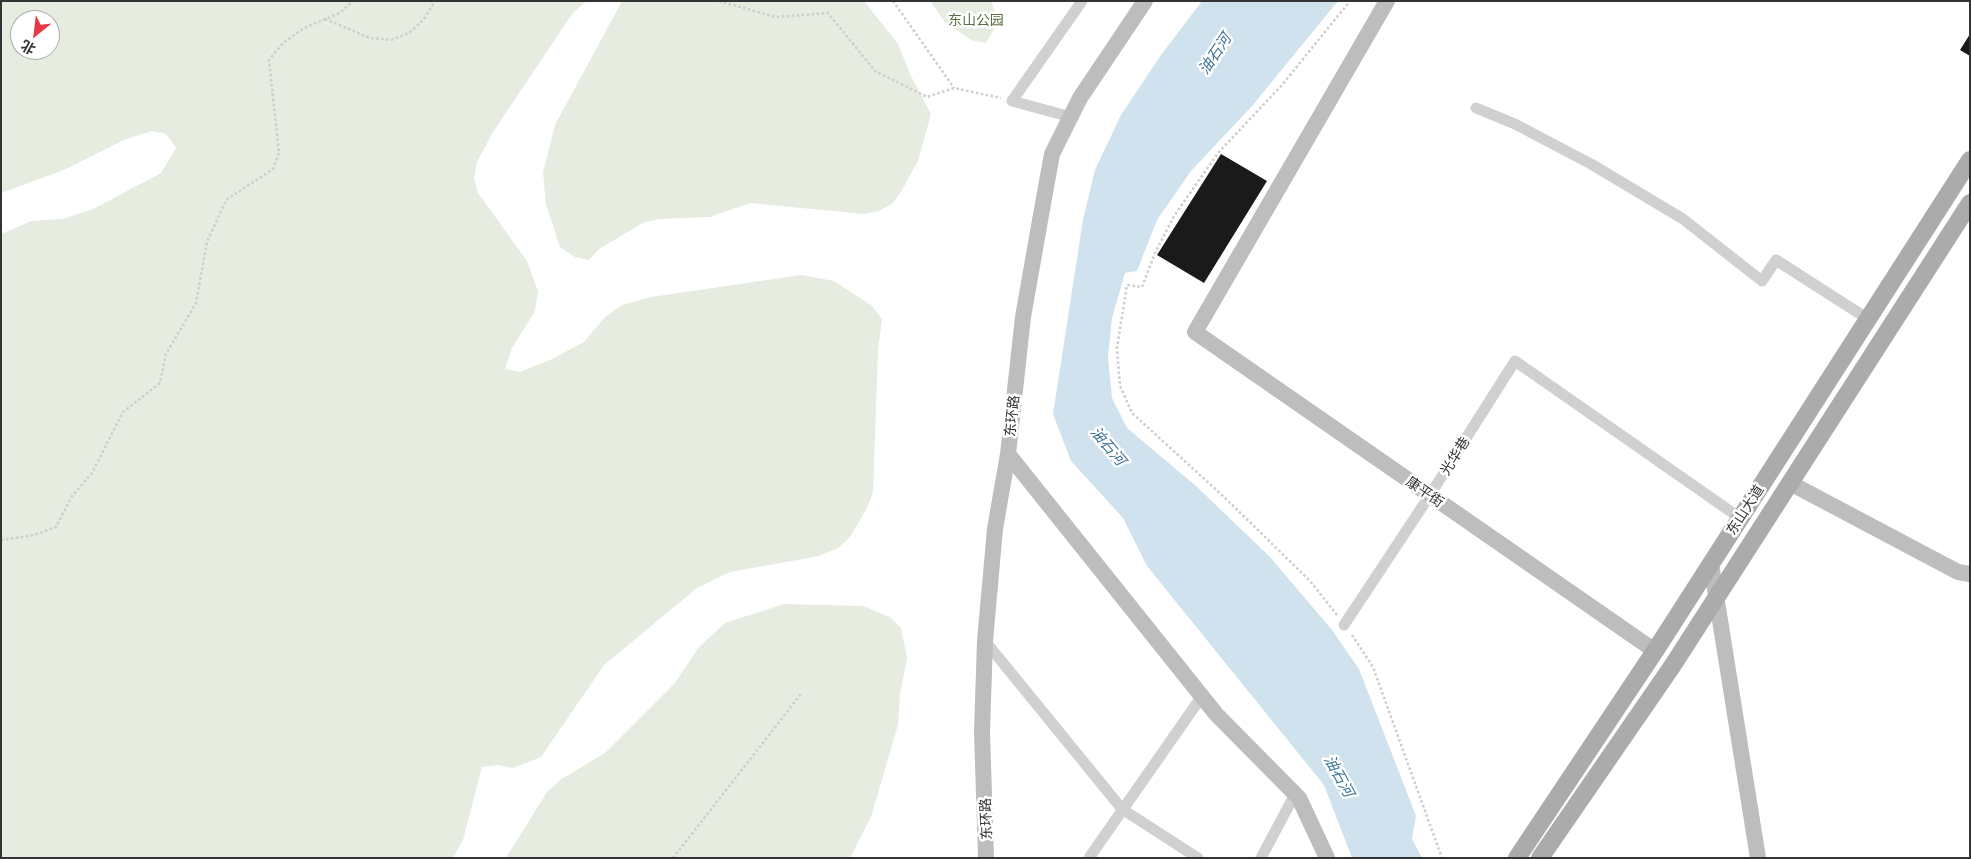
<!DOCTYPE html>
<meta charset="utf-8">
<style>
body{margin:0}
#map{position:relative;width:1971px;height:859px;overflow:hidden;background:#fff;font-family:Barlow,"Noto Sans SC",sans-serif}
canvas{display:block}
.frame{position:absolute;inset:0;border:2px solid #333;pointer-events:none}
.north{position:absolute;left:10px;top:10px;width:50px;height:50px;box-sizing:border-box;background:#fff;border:1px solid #adadad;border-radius:50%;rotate:209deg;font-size:14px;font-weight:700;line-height:20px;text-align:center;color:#333}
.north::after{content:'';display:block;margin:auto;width:18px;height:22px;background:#e63946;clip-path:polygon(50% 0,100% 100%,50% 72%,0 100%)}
</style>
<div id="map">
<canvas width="1971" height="859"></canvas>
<div class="frame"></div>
<div class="north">北</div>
</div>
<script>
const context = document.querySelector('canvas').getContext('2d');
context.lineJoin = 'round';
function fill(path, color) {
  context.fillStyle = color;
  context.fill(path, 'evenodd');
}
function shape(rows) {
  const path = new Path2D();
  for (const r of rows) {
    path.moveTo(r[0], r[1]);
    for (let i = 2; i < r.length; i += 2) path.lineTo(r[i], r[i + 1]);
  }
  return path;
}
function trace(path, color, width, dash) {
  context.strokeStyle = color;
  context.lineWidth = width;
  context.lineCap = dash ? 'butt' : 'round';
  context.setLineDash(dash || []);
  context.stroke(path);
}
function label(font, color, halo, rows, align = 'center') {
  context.font = font + ' Barlow,"Noto Sans SC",sans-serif';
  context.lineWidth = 5;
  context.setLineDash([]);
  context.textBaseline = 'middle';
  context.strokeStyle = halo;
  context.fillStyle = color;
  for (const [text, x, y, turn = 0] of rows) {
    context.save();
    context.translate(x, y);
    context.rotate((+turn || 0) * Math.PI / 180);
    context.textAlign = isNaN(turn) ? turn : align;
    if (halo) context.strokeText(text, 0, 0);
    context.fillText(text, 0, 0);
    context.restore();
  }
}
fill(shape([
 [1,1,586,1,572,14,493,132,477,162,474,179,478,193,527,261,538,291,535,311,512,348,505,369,520,372,552,359,584,342,605,317,622,305,651,297,801,275,834,281,871,305,882,319,878,350,873,493,867,508,850,537,838,548,819,556,730,572,697,588,604,665,541,757,513,768,498,765,482,767,463,840,453,858,1,858,1,234,31,221,62,219,93,209,161,173,176,148,166,134,152,131,124,140,64,170,1,193],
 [20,20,50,20,50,50,20,50],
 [622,1,864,1,898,44,910,74,931,114,918,161,902,190,893,203,879,211,864,214,750,203,710,217,658,219,643,223,599,249,589,260,575,257,560,247,546,204,543,172,555,125],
 [930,1,991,1,996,15,994,29,986,43,971,40,945,22],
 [784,604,863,606,890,617,901,628,907,658,900,694,898,725,871,817,850,858,506,858,547,792,560,780,605,753,675,683,699,647,725,623]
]), '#e6ecdf');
fill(shape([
 [1202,1,1338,1,1252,106,1191,171,1157,220,1137,271,1125,273,1112,318,1108,357,1112,398,1127,428,1196,486,1270,557,1332,630,1359,669,1416,816,1412,839,1422,858,1352,858,1324,785,1147,566,1123,518,1071,461,1053,414,1083,220,1095,170,1121,115,1161,55]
]), '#cfe2ee');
fill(shape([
 [1970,34,1970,56,1960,50],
 [1221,154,1267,181,1204,283,1157,255]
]), '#1a1a1a');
trace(shape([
 [719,1,776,17,828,13,875,71,927,97,954,88,1001,98],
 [893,1,954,88],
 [325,19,370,38,391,40,409,33,424,19,435,1],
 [1,540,34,535,56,527,72,496,92,473,123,412,160,383,166,354,196,303,207,242,226,200,273,169,279,153,269,60,283,43,304,28,340,13,353,1],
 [1337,615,1310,581,1223,496,1132,413,1120,386,1117,348,1127,285,1142,287,1155,253,1174,216,1218,153,1282,85,1350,1],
 [1352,635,1373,667,1442,858],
 [673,858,801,694]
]), '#cdcdcd', 2.5, [2.5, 2.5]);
trace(shape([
 [1476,108,1515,124,1591,164,1683,219,1762,281,1776,260,1868,319],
 [1071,117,1012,101,1082,1],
 [1344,625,1430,495,1515,361,1740,518],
 [985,641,1122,809,1198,858],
 [1089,858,1202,696],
 [1261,858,1295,794]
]), '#d0d0d0', 11);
trace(shape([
 [1387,1,1195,332,1655,651],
 [1008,454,1216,714,1299,798,1327,858],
 [1790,483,1958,572,1970,574],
 [1711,564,1758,858],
 [986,858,982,732,985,641,995,529,1008,454,1023,317,1041,215,1052,154,1080,98,1145,1]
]), '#bdbdbd', 16);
trace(shape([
 [1517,858,1655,651,1970,160],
 [1540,858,1673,665,1970,203]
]), '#ababab', 18);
label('14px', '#56703f', '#fff', [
 ["东山公园",976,20]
]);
label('14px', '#333', '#fff', [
 ["东环路",1012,416,-84],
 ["光华巷",1455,456,-58],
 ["康平街",1425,492,35],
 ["东山大道",1745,510,-57],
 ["东环路",986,819,-92]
]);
label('italic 15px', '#3f7597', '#fff', [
 ["油石河",1215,54,-56],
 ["油石河",1108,446,50],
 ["油石河",1339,776,61]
]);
</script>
